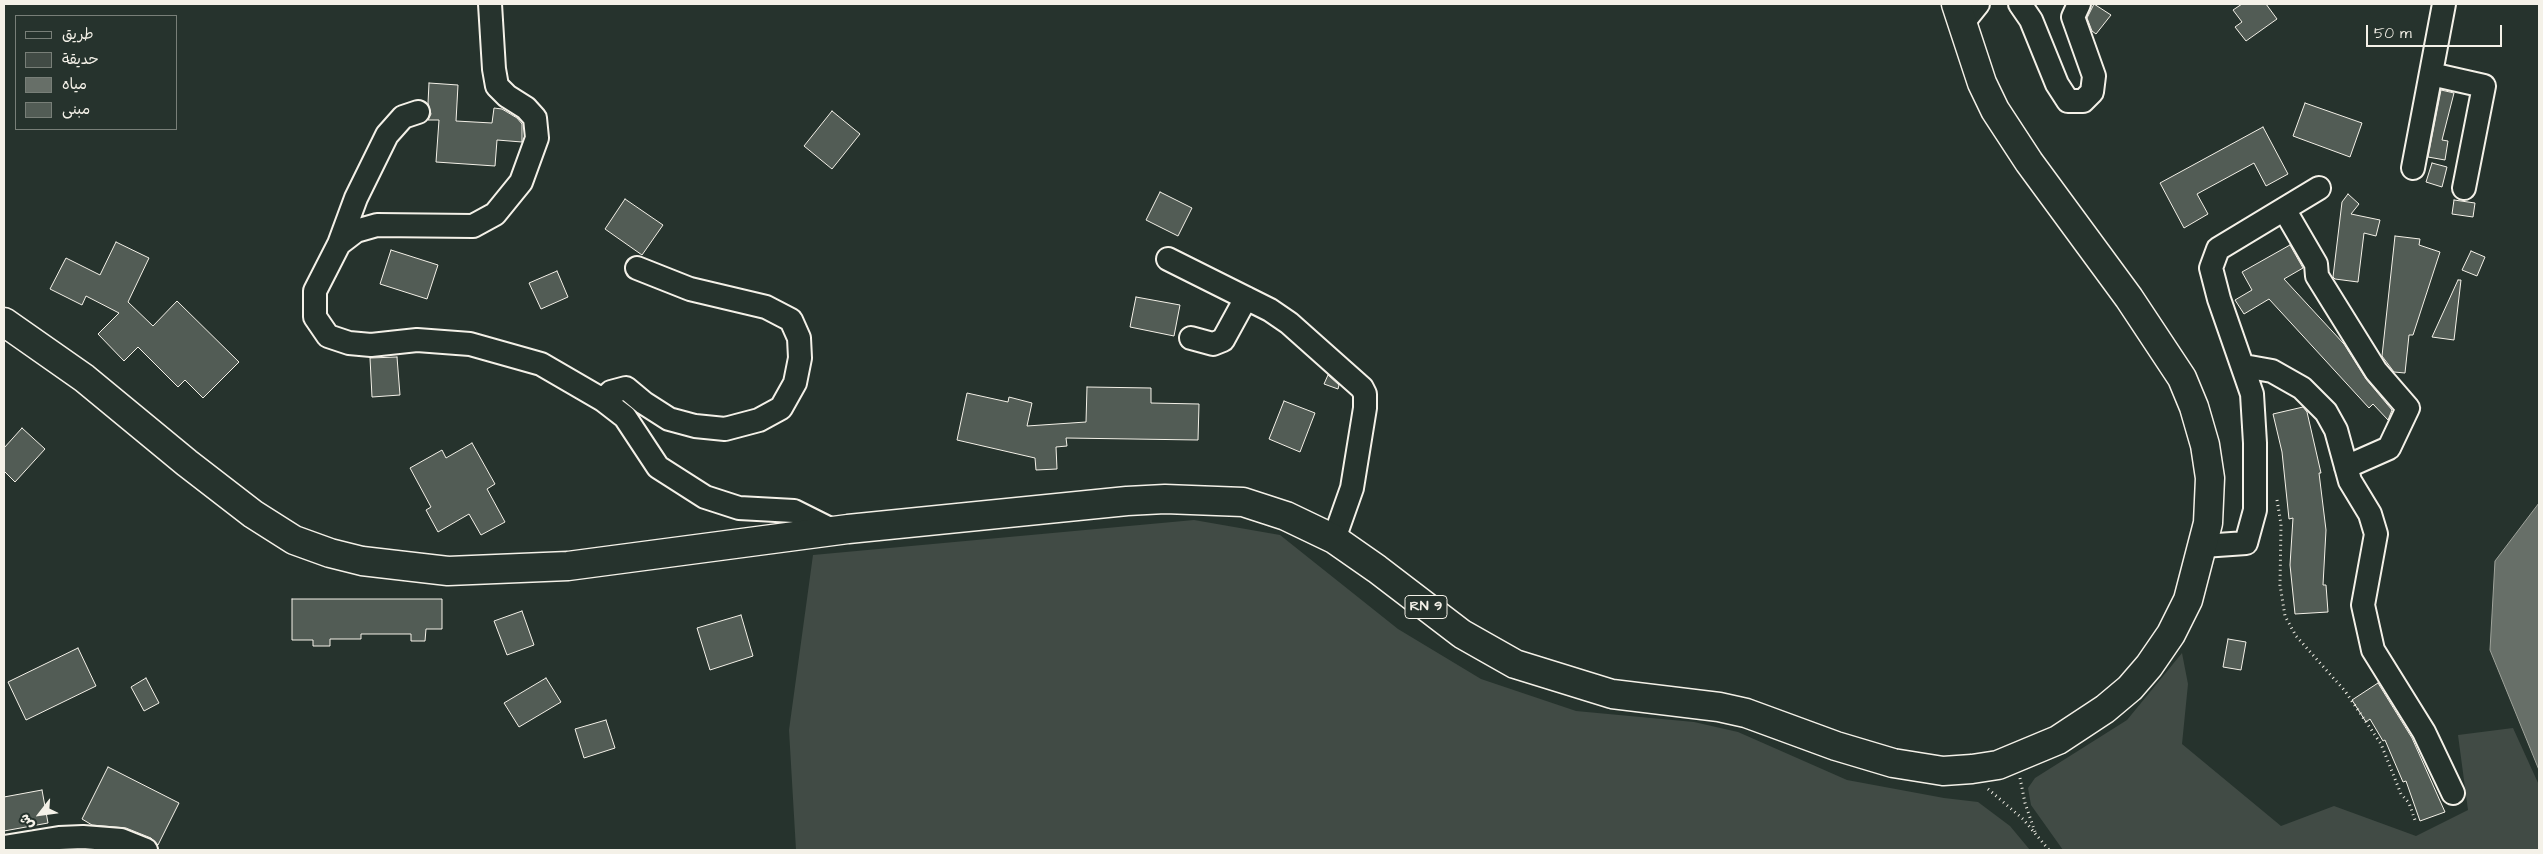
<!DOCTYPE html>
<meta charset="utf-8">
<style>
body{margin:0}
#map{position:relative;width:2543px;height:854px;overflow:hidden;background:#26332d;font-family:"Architects Daughter","Playpen Sans Arabic",sans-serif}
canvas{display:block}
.frame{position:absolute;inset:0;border:5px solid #f4f1e8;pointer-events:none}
.legend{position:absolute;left:15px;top:15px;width:162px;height:115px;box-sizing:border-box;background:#26332d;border:1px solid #787f78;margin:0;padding:6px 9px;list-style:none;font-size:15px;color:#f4f1e8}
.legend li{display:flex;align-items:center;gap:10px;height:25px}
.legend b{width:25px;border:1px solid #787f78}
.north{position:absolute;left:15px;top:789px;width:50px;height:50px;-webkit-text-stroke:4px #26332d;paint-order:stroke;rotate:240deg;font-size:14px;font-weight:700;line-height:20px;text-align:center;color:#f4f1e8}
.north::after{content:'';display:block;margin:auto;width:18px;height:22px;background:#f4f1e8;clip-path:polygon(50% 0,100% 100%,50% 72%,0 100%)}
.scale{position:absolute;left:2366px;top:25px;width:136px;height:22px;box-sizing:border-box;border:2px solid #f4f1e8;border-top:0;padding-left:6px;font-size:15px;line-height:18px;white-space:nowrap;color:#f4f1e8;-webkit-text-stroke:4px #26332d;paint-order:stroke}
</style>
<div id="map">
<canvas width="2543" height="854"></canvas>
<div class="frame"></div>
<ul class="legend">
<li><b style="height:6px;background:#26332d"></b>طريق</li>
<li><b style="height:14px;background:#414b45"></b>حديقة</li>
<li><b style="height:14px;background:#676f68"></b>مياه</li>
<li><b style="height:14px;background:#525c55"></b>مبنى</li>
</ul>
<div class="north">ش</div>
<div class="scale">50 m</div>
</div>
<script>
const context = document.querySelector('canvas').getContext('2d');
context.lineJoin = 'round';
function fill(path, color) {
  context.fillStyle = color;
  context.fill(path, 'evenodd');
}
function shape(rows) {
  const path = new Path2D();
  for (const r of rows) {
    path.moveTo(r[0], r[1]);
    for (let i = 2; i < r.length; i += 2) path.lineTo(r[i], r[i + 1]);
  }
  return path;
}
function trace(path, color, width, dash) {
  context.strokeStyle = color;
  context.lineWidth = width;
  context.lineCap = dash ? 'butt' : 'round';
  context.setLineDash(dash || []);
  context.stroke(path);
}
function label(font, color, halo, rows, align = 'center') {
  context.font = font + ' "Architects Daughter",sans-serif';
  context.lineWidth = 4;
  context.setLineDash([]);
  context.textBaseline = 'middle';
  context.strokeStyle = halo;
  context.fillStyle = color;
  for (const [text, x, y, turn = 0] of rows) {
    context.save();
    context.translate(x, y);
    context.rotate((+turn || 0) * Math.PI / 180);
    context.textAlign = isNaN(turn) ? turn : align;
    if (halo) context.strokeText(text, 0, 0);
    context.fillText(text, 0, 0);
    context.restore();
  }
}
fill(shape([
 [1194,520,1280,535,1398,629,1481,679,1576,711,1694,722,1738,732,1847,780,1944,798,1978,802,2010,826,2030,850,796,850,789,730,813,555],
 [2182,653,2188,684,2182,744,2281,826,2334,806,2416,836,2468,810,2458,735,2513,728,2539,785,2539,850,2063,850,2031,805,2028,788,2035,778,2127,720]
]), '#414b45');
const water = shape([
 [2539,503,2539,770,2490,650,2495,561,2539,503]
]);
fill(water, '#676f68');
trace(water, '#9fa39b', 1);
const building = shape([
 [2094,4,2111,15,2096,34,2092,31,2087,18,2094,4],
 [2242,4,2266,4,2277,19,2246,41,2235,27,2242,22,2233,10,2242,4],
 [429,83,458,85,456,121,492,123,494,108,502,109,517,118,522,124,522,142,497,140,495,166,436,162,439,120,428,120,431,114,428,103,429,83],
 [2441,90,2454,93,2442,140,2448,141,2445,160,2428,157,2441,90],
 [2305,103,2362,123,2350,157,2293,136,2305,103],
 [832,111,860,134,832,169,804,146,832,111],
 [2263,127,2288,174,2266,186,2254,163,2197,194,2208,214,2184,228,2160,183,2263,127],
 [2432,163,2447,167,2442,187,2426,182,2432,163],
 [1160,192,1192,208,1178,236,1146,220,1160,192],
 [2348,194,2359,204,2351,214,2380,220,2376,236,2364,233,2358,282,2335,279,2333,277,2342,202,2348,194],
 [625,199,663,225,642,255,605,229,625,199],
 [2454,200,2475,203,2473,217,2452,214,2454,200],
 [2395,236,2420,239,2419,245,2440,252,2413,335,2409,335,2405,373,2394,372,2382,356,2395,236],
 [116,242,149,258,128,302,153,326,177,301,239,362,203,398,185,380,178,387,138,347,124,361,98,334,119,313,86,296,82,305,50,289,66,258,100,275,116,242],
 [2290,245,2303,268,2284,279,2344,344,2366,379,2392,410,2388,420,2373,404,2369,408,2269,299,2244,314,2235,300,2252,290,2242,272,2290,245],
 [391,250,438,265,427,299,380,284,391,250],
 [2471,251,2485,257,2477,276,2462,270,2471,251],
 [557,271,568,297,541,309,529,283,557,271],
 [2458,280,2461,280,2454,340,2432,337,2458,280],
 [1136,297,1180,305,1174,336,1130,327,1136,297],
 [397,357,400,395,372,397,370,358,397,357],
 [1328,375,1339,385,1338,389,1324,384,1328,375],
 [1087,387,1151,388,1151,403,1199,404,1198,440,1066,438,1067,446,1056,447,1057,469,1036,470,1035,458,957,440,967,393,1008,402,1009,397,1032,403,1027,426,1086,422,1087,387],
 [1284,401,1315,413,1300,452,1269,439,1284,401],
 [2303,407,2307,412,2321,473,2319,473,2326,530,2323,585,2326,585,2328,612,2295,614,2290,565,2293,518,2289,519,2282,452,2273,414,2303,407],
 [22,428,45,449,15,482,4,471,4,448,22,428],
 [472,443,495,484,487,489,505,522,481,535,469,514,438,532,426,510,431,507,410,468,442,450,446,458,472,443],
 [292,599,442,599,442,629,426,629,425,641,411,641,411,634,361,634,361,639,330,639,330,646,313,646,313,640,292,640,292,599],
 [522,611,534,645,507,655,494,621,522,611],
 [741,615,753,656,710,670,697,628,741,615],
 [2228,639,2246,642,2241,670,2223,667,2228,639],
 [78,648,96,686,26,720,8,682,78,648],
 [146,678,159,703,144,711,131,687,146,678],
 [546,678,561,702,519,727,504,703,546,678],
 [2378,683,2412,738,2445,812,2420,821,2406,781,2403,782,2385,740,2383,741,2370,719,2366,722,2352,700,2378,683],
 [606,720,615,748,584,758,575,729,606,720],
 [108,767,179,803,158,845,151,838,126,828,92,825,82,819,108,767],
 [42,790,48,823,4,831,4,797,42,790]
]);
fill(building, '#525c55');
trace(building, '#f4f1e8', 1);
const minor = shape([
 [490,4,494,69,497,86,507,96,526,108,535,118,537,138,521,182,495,214,473,226,377,225,356,231,339,244,315,291,315,317,328,336,349,343,371,345,417,340,470,344,541,364,603,400,625,417,658,467,705,497,739,508,794,511,834,531],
 [2020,4,2031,20,2057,84,2068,101,2083,101,2092,92,2094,76,2073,17,2079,4],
 [1962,24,1978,4],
 [2431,74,2484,86,2464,188],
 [2413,168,2444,4],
 [2284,209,2316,264,2317,276,2376,371,2408,408,2389,448,2346,467],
 [339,244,356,198,387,135,403,117,418,112],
 [1168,259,1270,310,1289,323,1362,388,1365,394,1365,408,1352,488,1334,539],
 [1191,338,1213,344,1223,340,1246,298],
 [2244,366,2272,371,2302,388,2326,412,2336,430,2350,481,2370,514,2376,534,2363,605,2373,650,2424,732,2453,793],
 [603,400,611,392,626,388,644,403,669,419,695,426,725,429,759,420,781,408,795,383,800,358,799,338,791,320,766,307,690,289,637,268],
 [2203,546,2246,543,2255,510,2255,443,2252,394,2219,299,2211,268,2218,249,2319,188],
 [4,847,59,838,83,837,121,840,146,850]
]);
const major = shape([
 [4,322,84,378,187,463,253,514,294,540,330,553,362,561,448,571,568,566,848,529,1127,501,1165,499,1243,502,1286,516,1334,539,1377,569,1462,634,1515,664,1612,694,1719,707,1746,713,1836,746,1893,763,1943,771,1972,769,1998,765,2058,740,2105,709,2130,688,2149,666,2171,634,2188,600,2208,523,2210,478,2205,445,2194,407,2182,378,2129,298,2029,162,1995,110,1982,83,1956,4]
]);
trace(minor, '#f4f1e8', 26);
trace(major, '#f4f1e8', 31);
trace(shape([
 [2277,500,2281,524,2280,585,2285,616,2296,636,2345,691,2381,744,2401,794,2409,803,2416,823],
 [2020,778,2025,803,2035,832],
 [1988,789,2023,819,2049,850]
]), '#f4f1e8', 3, [1, 4]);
trace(minor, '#26332d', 22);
trace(major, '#26332d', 28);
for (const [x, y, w] of [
 [1426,607,42]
]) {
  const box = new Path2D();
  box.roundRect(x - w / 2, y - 11.5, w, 23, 4);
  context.fillStyle = '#26332d';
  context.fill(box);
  trace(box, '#f4f1e8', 1);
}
label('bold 14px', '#f4f1e8', null, [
 ["RN 9",1426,607]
]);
</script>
